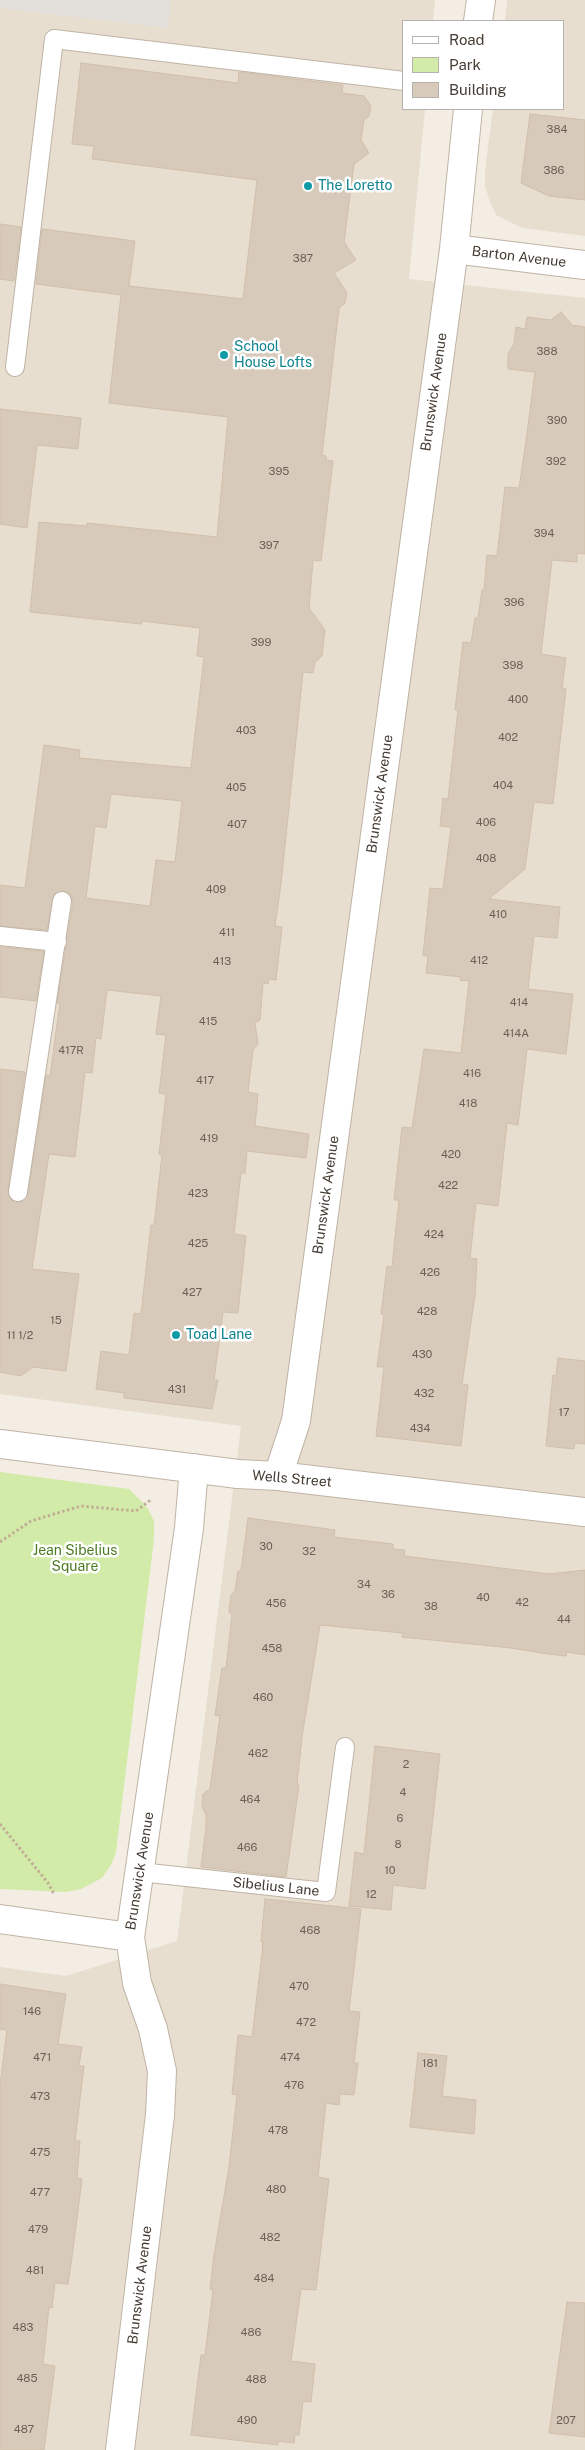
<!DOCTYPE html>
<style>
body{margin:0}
#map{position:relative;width:585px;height:2450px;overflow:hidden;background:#f3ede3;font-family:"Public Sans",sans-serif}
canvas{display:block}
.legend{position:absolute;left:402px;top:20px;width:162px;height:90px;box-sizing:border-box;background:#fff;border:1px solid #b5b1ad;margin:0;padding:6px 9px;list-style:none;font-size:15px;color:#453c33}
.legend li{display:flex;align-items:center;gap:10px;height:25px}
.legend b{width:25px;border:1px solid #b5b1ad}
</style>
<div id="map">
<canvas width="585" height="2450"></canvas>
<ul class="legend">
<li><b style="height:6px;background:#fff"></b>Road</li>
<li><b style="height:14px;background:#d2eba8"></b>Park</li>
<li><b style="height:14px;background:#d8caba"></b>Building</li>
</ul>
</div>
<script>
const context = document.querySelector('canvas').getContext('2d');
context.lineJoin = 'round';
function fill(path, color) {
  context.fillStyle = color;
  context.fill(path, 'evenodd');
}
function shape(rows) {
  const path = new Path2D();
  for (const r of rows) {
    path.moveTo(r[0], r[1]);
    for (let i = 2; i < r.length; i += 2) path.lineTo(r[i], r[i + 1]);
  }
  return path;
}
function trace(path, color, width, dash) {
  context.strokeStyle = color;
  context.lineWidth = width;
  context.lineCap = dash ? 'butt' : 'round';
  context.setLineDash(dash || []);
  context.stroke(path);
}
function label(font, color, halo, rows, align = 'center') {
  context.font = font + ' "Public Sans",sans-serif';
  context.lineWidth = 5;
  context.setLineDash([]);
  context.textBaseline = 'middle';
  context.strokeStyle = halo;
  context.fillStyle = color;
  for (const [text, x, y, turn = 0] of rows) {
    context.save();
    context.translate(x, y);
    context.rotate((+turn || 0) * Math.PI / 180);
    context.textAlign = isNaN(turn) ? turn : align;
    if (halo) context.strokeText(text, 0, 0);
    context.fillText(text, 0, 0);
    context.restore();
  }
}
fill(shape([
 [0,0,435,0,433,21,404,21,404,109,425,109,409,279,585,298,585,2450,0,2450,0,1967,66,1976,177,1941,241,1426,0,1394],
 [507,0,585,0,585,236,522,228,496,215,490,202,485,186,485,170,493,109,564,109,564,21,505,21]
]), '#e7ded0');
fill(shape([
 [0,1472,129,1489,147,1507,154,1521,154,1539,116,1852,112,1863,102,1878,81,1889,65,1892,0,1889]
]), '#d2eba8');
fill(shape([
 [0,0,171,0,168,28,0,8]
]), '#e3e0dc');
const building = shape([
 [81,63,238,83,239,72,343,85,342,93,364,96,371,106,369,116,364,120,361,140,369,153,354,164,344,242,356,260,334,273,347,293,345,303,339,308,322,455,326,456,326,460,333,461,321,561,313,560,309,608,325,630,322,656,315,662,313,673,303,672,281,884,275,926,282,927,276,980,269,979,268,984,263,983,260,1020,255,1023,258,1044,253,1050,248,1092,258,1094,255,1126,309,1134,306,1158,247,1151,245,1173,241,1173,234,1234,246,1236,238,1313,223,1312,214,1380,218,1380,212,1409,124,1398,124,1393,96,1389,101,1351,129,1355,134,1313,141,1314,151,1225,154,1226,162,1155,159,1154,166,1094,159,1093,166,1035,156,1034,161,996,107,990,101,1039,96,1038,92,1073,85,1072,75,1157,49,1154,32,1269,79,1274,66,1371,33,1367,21,1376,0,1372,0,1069,25,1072,8,1190,11,1200,21,1202,28,1194,46,1075,50,1076,60,1003,57,1003,73,902,69,893,64,891,54,894,47,930,0,926,0,885,25,888,44,745,80,750,79,758,191,768,204,657,197,656,200,628,142,621,141,624,30,612,39,522,87,526,87,523,217,537,228,417,109,403,121,295,36,284,42,229,135,241,129,286,243,299,257,180,92,159,94,146,72,144,81,63],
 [111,794,182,801,175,862,156,860,150,906,86,898,95,826,106,828,111,794],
 [530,114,585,120,585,200,549,196,521,183,530,114],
 [0,224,21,227,14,281,0,279,0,224],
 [561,312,572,325,585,327,585,554,577,553,577,562,552,560,541,654,566,658,562,688,566,689,553,804,534,802,525,869,489,899,560,907,557,938,534,936,528,989,573,994,566,1054,527,1049,518,1125,507,1123,498,1206,476,1203,470,1258,477,1259,475,1295,462,1384,468,1385,461,1446,376,1436,384,1367,377,1367,384,1315,381,1314,387,1266,392,1267,395,1237,399,1200,394,1200,402,1127,412,1128,424,1049,461,1053,469,981,460,980,461,977,426,973,428,956,423,955,430,888,443,889,451,827,440,826,443,798,448,799,458,710,455,710,463,642,471,643,475,618,478,618,482,590,484,590,487,555,497,556,505,487,519,488,526,441,535,372,508,369,508,354,514,344,516,327,525,329,527,317,551,320,561,312],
 [0,409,81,418,78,449,37,445,27,528,0,524,0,409],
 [0,947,44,951,36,1001,0,997,0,947],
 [558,1358,585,1361,585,1444,575,1443,574,1449,546,1446,553,1375,556,1376,558,1358],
 [248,1518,335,1530,334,1537,393,1544,393,1549,405,1550,404,1556,549,1574,585,1570,585,1655,567,1652,566,1656,548,1654,511,1648,402,1637,403,1633,320,1625,302,1737,297,1784,299,1785,286,1877,201,1867,206,1828,206,1814,202,1807,203,1794,210,1789,220,1716,215,1715,222,1668,226,1668,232,1615,229,1612,231,1595,235,1591,238,1571,241,1571,248,1518],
 [375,1746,440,1754,425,1889,393,1885,391,1910,349,1906,355,1852,364,1854,375,1746],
 [265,1899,361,1909,349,2011,360,2012,354,2063,358,2063,354,2095,340,2094,339,2105,326,2103,318,2177,329,2179,316,2290,301,2289,291,2361,315,2364,311,2402,303,2401,299,2435,295,2435,294,2443,278,2441,278,2445,191,2435,201,2355,205,2355,213,2290,210,2289,214,2255,229,2167,237,2095,232,2094,238,2035,252,2037,262,1954,263,1942,261,1942,265,1899],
 [0,1984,66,1994,58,2044,82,2047,79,2066,84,2066,75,2141,80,2141,77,2178,82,2179,72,2257,68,2284,55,2283,52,2308,49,2307,43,2364,55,2366,44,2450,0,2450,0,2085,7,2030,0,2029,0,1984],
 [418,2053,447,2056,442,2096,476,2100,474,2134,410,2127,418,2053],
 [567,2302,585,2303,585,2437,549,2433,567,2302]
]);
fill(building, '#d8caba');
trace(building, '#d1bfaa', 1);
const lane = shape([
 [15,367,54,39,404,81],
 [0,936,57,942],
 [18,1192,62,901],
 [140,1872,326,1892,345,1747]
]);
const street = shape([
 [478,21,481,0],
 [454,249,585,265],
 [0,1444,238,1474,278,1476,585,1512],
 [278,1476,296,1421,454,249,468,109],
 [0,1919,130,1937],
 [120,2450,160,2115,162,2071,153,2029,137,1983,130,1937,189,1528,194,1468]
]);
trace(lane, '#bfb4a5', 20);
trace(street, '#bfb4a5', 30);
trace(shape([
 [0,1542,31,1521,81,1506,136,1511,152,1499],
 [0,1824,48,1883,54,1894]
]), '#c2ae95', 3, [2.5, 2.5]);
trace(lane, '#fff', 18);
trace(street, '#fff', 28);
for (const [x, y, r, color] of [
 [308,186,5,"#0f9aa8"],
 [224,355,5,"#0f9aa8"],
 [176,1335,5,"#0f9aa8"]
]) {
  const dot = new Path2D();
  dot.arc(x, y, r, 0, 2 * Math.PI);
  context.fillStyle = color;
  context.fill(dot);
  trace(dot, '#fff', 2);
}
label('11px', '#6a6055', null, [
 ["384",557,130],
 ["386",554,171],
 ["387",303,259],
 ["388",547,352],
 ["390",557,421],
 ["392",556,462],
 ["395",279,472],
 ["394",544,534],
 ["397",269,546],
 ["396",514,603],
 ["399",261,643],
 ["398",513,666],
 ["400",518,700],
 ["403",246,731],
 ["402",508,738],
 ["404",503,786],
 ["405",236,788],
 ["406",486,823],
 ["407",237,825],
 ["408",486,859],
 ["409",216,890],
 ["410",498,915],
 ["411",227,933],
 ["412",479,961],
 ["413",222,962],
 ["414",519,1003],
 ["415",208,1022],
 ["414A",516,1034],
 ["417R",71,1051],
 ["416",472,1074],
 ["417",205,1081],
 ["418",468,1104],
 ["419",209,1139],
 ["420",451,1155],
 ["422",448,1186],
 ["423",198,1194],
 ["424",434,1235],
 ["425",198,1244],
 ["426",430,1273],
 ["427",192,1293],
 ["428",427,1312],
 ["15",56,1321],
 ["11 1/2",20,1336],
 ["430",422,1355],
 ["431",177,1390],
 ["432",424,1394],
 ["17",564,1413],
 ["434",420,1429],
 ["30",266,1547],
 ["32",309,1552],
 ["34",364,1585],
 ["36",388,1595],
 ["40",483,1598],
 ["42",522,1603],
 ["456",276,1604],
 ["38",431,1607],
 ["44",564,1620],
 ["458",272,1649],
 ["460",263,1698],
 ["462",258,1754],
 ["2",406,1765],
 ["4",403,1793],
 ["464",250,1800],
 ["6",400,1819],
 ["8",398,1845],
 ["466",247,1848],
 ["10",390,1871],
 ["12",371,1895],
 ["468",310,1931],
 ["470",299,1987],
 ["146",32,2012],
 ["472",306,2023],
 ["471",42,2058],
 ["474",290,2058],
 ["181",430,2064],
 ["476",294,2086],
 ["473",40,2097],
 ["478",278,2131],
 ["475",40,2153],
 ["480",276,2190],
 ["477",40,2193],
 ["479",38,2230],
 ["482",270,2238],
 ["481",35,2271],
 ["484",264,2279],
 ["483",23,2328],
 ["486",251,2333],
 ["485",27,2379],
 ["488",256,2380],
 ["490",247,2421],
 ["207",566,2421],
 ["487",24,2430]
]);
label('14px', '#0d838f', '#fff', [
 ["The Loretto",318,186],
 ["School",234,347],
 ["House Lofts",234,363],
 ["Toad Lane",186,1335]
], 'left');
label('14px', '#453c33', '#fff', [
 ["Barton Avenue",519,257,7],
 ["Brunswick Avenue",434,392,-82],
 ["Brunswick Avenue",380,794,-82],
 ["Brunswick Avenue",326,1195,-82],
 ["Wells Street",292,1479,5],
 ["Brunswick Avenue",140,1871,-81],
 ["Sibelius Lane",276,1887,6],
 ["Brunswick Avenue",140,2285,-83]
]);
label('14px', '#4b7b22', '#fff', [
 ["Jean Sibelius",75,1551],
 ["Square",75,1567]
]);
</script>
